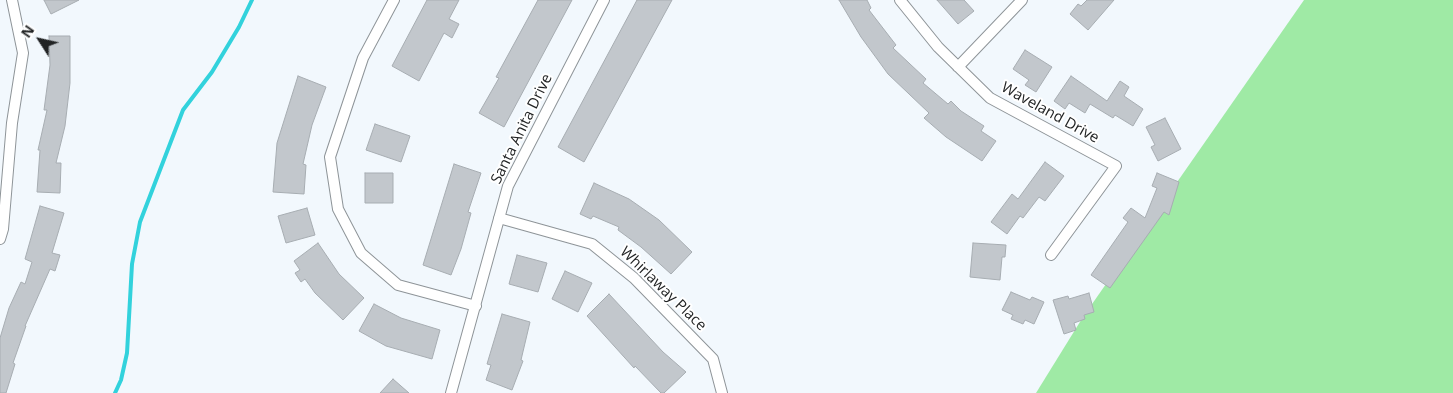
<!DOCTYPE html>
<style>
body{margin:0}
#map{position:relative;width:1453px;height:393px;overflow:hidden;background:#f2f8fd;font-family:"Open Sans",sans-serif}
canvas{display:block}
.north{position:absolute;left:15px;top:15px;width:50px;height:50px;-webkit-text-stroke:4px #fff;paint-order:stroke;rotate:305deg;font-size:14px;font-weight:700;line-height:20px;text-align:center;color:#222425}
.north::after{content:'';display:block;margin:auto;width:18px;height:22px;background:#222425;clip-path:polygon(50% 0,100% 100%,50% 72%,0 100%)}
</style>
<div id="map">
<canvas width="1453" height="393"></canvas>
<div class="north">N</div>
</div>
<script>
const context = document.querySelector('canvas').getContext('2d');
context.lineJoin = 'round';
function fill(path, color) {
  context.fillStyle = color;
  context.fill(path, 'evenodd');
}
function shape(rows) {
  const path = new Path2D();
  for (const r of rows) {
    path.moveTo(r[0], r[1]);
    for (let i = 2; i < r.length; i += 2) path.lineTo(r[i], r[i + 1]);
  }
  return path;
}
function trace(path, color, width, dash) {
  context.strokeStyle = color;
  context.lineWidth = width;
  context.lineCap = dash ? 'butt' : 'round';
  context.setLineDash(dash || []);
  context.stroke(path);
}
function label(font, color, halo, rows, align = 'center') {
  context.font = font + ' "Open Sans",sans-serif';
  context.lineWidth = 4;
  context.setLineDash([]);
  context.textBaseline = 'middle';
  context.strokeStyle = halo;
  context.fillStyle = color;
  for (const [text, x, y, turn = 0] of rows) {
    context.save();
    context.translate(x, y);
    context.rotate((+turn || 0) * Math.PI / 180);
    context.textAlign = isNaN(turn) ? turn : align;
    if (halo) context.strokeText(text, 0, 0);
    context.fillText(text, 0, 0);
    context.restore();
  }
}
fill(shape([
 [1304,0,1453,0,1453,393,1036,393,1083,317]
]), '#9feaa5');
trace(shape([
 [115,393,121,380,127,353,132,264,140,222,183,110,212,72,239,27,252,0]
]), '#32d2dc', 4);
const building = shape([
 [44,0,79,0,51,14,44,0],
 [427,0,459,0,449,19,459,24,452,38,444,33,419,81,392,66,427,0],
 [538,0,572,0,504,127,479,113,499,78,496,77,538,0],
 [637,0,672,0,584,162,558,147,637,0],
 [839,0,867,0,871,8,869,10,896,45,893,48,926,79,923,83,948,104,951,101,961,111,984,126,981,131,996,141,982,161,946,137,924,118,929,113,888,74,861,37,839,0],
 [937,0,964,0,974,11,958,24,937,0],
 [1087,0,1114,0,1088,30,1070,14,1078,4,1081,6,1087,0],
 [49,36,70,36,70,83,65,126,56,163,61,163,60,193,37,192,40,150,38,150,47,110,44,110,50,65,49,36],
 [1025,50,1052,67,1036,92,1025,85,1029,80,1013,69,1025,50],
 [298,76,326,87,312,125,303,164,306,165,304,194,273,192,277,143,298,76],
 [1071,76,1107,101,1120,81,1129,87,1124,96,1143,109,1133,126,1115,115,1113,118,1090,104,1085,113,1069,103,1065,109,1054,101,1071,76],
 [1165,118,1181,149,1158,161,1151,147,1155,145,1146,127,1165,118],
 [375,124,410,136,401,162,366,150,375,124],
 [1045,162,1064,176,1045,201,1039,197,1023,218,1020,216,1007,234,991,222,1012,194,1018,199,1045,162],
 [454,164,481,173,468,212,471,213,461,249,451,275,423,265,454,164],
 [365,173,393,173,393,203,365,203,365,173],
 [1157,173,1179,182,1169,215,1164,212,1110,288,1091,275,1128,222,1123,218,1131,208,1145,218,1157,188,1152,186,1157,173],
 [594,183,629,199,659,220,692,252,671,274,641,247,618,230,619,227,593,216,591,219,580,214,594,183],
 [40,206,64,213,52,253,60,255,55,271,50,269,25,326,26,326,13,363,15,364,6,393,0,393,0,338,9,308,21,282,25,284,32,262,25,259,40,206],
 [307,208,315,235,286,243,278,216,307,208],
 [318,243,339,274,364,298,343,320,315,293,305,279,301,282,295,273,300,270,294,261,318,243],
 [973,243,1006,245,1005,257,1002,257,1000,280,970,277,973,243],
 [517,255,547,263,538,292,509,284,517,255],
 [565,271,592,283,578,312,552,299,565,271],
 [1011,292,1030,300,1032,297,1044,302,1034,324,1025,320,1023,324,1011,319,1013,315,1002,310,1011,292],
 [1089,293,1094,312,1084,315,1085,319,1074,323,1076,330,1064,334,1053,300,1068,296,1069,299,1089,293],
 [609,294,663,352,686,372,664,393,661,393,635,366,634,368,587,316,609,294],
 [374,304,401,318,440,330,432,359,386,346,359,331,374,304],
 [502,314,530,322,521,360,523,361,512,390,486,380,491,365,487,364,502,314],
 [393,379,409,393,380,393,393,379]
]);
fill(building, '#c2c7cc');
trace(building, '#a7adb2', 1);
const street = shape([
 [394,0,363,58,330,157,338,209,361,253,398,285,476,306],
 [900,0,938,47,990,98,1116,166,1051,255],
 [958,67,1022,0],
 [499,218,592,244,634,278,713,359,722,393],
 [0,239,3,229,12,123,23,53,12,0],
 [451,393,508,186,604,0]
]);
trace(street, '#8e9498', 12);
trace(street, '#fff', 10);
label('15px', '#222425', '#fff', [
 ["Waveland Drive",1050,113,29],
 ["Santa Anita Drive",522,129,-64],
 ["Whirlaway Place",663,289,44]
]);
</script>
